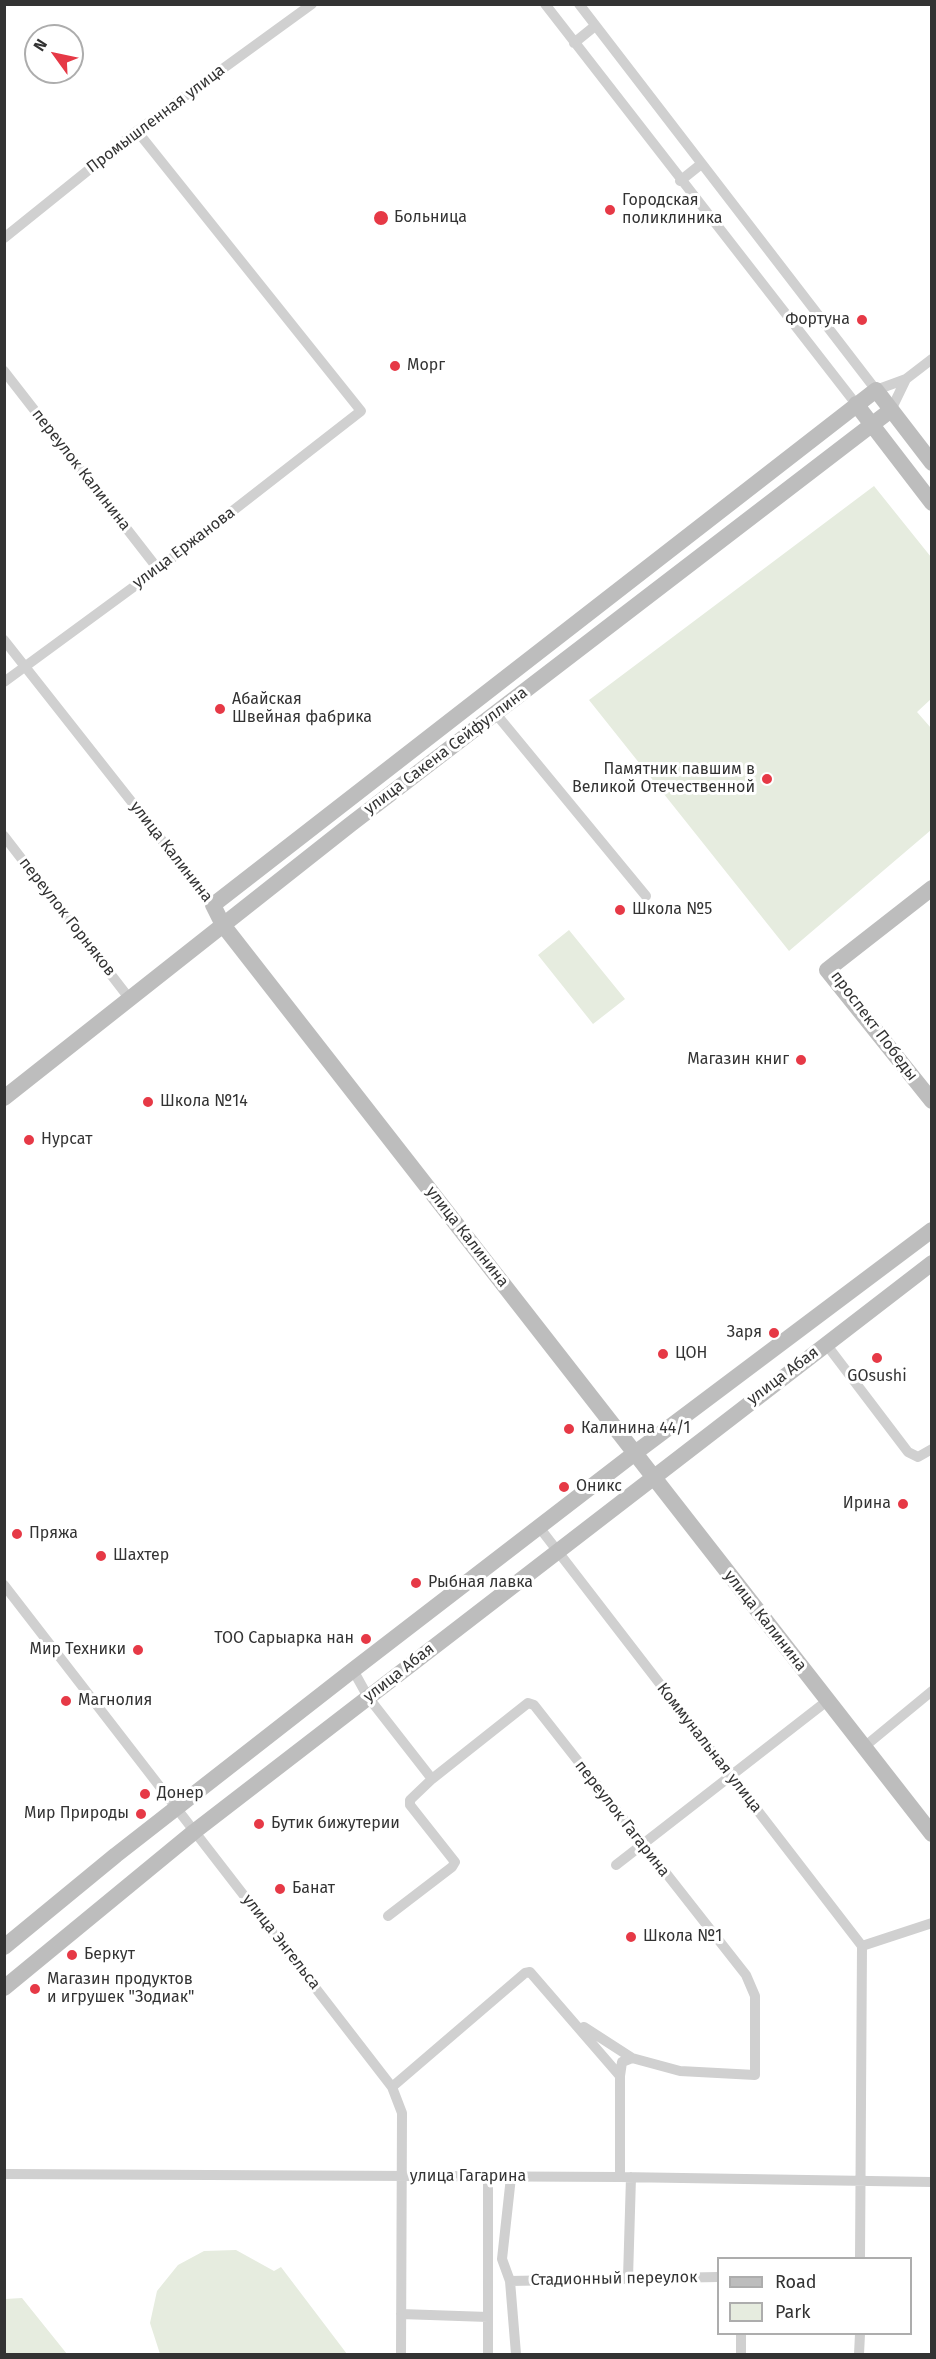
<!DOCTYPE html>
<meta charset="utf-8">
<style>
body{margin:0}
#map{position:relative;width:936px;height:2359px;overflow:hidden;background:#fff;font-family:"Fira Sans",sans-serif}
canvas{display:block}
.frame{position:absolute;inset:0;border:6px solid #333;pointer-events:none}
.legend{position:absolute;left:717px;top:2257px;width:195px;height:78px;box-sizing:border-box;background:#fff;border:2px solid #adadad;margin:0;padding:8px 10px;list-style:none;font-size:18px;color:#333}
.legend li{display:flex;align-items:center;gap:12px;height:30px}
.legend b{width:30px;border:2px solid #adadad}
.north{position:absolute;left:24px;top:24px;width:60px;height:60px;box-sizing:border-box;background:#fff;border:2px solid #adadad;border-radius:50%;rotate:303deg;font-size:16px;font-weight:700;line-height:24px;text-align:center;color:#333}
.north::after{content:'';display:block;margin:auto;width:21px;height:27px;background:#e63946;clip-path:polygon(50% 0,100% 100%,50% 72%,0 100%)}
</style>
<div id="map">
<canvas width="936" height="2359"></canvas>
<div class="frame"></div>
<ul class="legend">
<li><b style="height:8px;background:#bdbdbd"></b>Road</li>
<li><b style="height:16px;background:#e6ecdf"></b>Park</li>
</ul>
<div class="north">N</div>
</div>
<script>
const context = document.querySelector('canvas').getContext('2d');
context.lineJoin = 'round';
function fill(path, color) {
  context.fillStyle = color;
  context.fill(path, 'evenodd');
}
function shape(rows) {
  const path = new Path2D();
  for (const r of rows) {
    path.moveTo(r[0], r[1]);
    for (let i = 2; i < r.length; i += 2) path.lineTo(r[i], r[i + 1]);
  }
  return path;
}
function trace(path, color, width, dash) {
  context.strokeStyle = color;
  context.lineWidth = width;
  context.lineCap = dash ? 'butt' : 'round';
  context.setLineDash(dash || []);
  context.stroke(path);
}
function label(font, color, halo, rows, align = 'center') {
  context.font = font + ' "Fira Sans",sans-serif';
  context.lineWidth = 6;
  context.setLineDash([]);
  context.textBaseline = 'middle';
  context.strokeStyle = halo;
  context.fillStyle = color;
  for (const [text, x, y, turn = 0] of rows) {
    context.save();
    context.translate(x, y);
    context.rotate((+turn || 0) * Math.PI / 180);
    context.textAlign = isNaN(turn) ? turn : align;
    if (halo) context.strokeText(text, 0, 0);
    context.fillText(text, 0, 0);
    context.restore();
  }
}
fill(shape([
 [874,486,931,557,931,699,917,712,931,728,931,830,789,951,589,700],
 [569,930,625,999,593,1024,538,955],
 [236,2250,274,2271,281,2267,347,2354,160,2354,150,2323,157,2291,178,2265,204,2251],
 [22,2298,67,2354,5,2354,5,2299]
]), '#e6ecdf');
trace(shape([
 [545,4,856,404],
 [579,4,876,390,906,379,932,359],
 [574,43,595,26],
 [680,181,700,165],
 [4,238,137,131,312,4],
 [4,371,158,569],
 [891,410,906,379],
 [4,640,213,905],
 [4,682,158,569,361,411,137,131],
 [496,714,646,896],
 [4,836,129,998],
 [826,1344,908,1452,918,1457,932,1449],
 [539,1527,862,1946,860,2258],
 [4,1585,392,2087,402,2113,401,2354],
 [353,1670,368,1697,432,1779,528,1703,534,1705,746,1975,755,1996,755,2075,680,2071,632,2058,622,2062,620,2076],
 [864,1747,932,1691],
 [616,1865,827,1701],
 [388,1916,452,1867,455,1862,410,1805,410,1800,432,1779],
 [862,1946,932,1923],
 [584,2027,632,2058],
 [392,2087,525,1973,530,1972,620,2076,620,2177],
 [4,2174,620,2177,932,2182],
 [511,2177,502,2259,510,2281,516,2354],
 [628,2278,631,2177],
 [510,2281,718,2277],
 [401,2314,488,2317],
 [488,2354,488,2177],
 [741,2354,741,2334],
 [859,2354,860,2334]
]), '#d0d0d0', 10);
trace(shape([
 [856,404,932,503],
 [932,463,876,390,213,905,223,925,932,1834],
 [932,888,827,970,932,1101],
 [4,1098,351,824,891,410],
 [4,1947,116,1855,353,1670,635,1453,932,1230],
 [4,1988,195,1831,932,1263]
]), '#bdbdbd', 16);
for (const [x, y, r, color] of [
 [610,210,6,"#e63946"],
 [381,218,8,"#e63946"],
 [862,320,6,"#e63946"],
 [395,366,6,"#e63946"],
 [220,709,6,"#e63946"],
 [767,779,6,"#e63946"],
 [620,910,6,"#e63946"],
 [801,1060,6,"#e63946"],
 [148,1102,6,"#e63946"],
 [29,1140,6,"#e63946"],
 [774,1333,6,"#e63946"],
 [663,1354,6,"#e63946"],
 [877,1358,6,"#e63946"],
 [569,1429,6,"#e63946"],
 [564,1487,6,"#e63946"],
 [903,1504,6,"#e63946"],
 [17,1534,6,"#e63946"],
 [101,1556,6,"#e63946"],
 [416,1583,6,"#e63946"],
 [366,1639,6,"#e63946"],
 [138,1650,6,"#e63946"],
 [66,1701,6,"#e63946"],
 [145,1794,6,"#e63946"],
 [141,1814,6,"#e63946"],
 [259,1824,6,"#e63946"],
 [280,1889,6,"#e63946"],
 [631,1937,6,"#e63946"],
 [72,1955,6,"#e63946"],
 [35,1989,6,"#e63946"]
]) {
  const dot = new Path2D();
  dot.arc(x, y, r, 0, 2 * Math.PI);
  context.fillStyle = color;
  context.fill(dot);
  trace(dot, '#fff', 2);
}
label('16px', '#333', '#fff', [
 ["Промышленная улица",156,119,-37],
 ["переулок Калинина",81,470,52],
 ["улица Ержанова",184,548,-37],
 ["улица Сакена Сейфуллина",446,751,-37],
 ["улица Калинина",171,852,52],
 ["переулок Горняков",67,917,52],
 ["проспект Победы",874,1026,53],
 ["улица Калинина",467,1237,52],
 ["улица Абая",783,1376,-37],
 ["улица Калинина",765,1621,52],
 ["улица Абая",399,1673,-38],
 ["Коммунальная улица",709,1748,52],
 ["переулок Гагарина",622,1819,52],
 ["улица Энгельса",281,1942,52],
 ["улица Гагарина",468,2177],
 ["Стадионный переулок",614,2279,-1]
]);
label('16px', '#333', '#fff', [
 ["Городская",622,201],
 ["поликлиника",622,219],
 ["Больница",394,218],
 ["Фортуна",850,320,"right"],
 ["Морг",407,366],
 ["Абайская",232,700],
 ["Швейная фабрика",232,718],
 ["Памятник павшим в",755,770,"right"],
 ["Великой Отечественной",755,788,"right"],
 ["Школа №5",632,910],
 ["Магазин книг",789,1060,"right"],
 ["Школа №14",160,1102],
 ["Нурсат",41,1140],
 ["Заря",762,1333,"right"],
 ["ЦОН",675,1354],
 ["GOsushi",877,1377,"center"],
 ["Калинина 44/1",581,1429],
 ["Оникс",576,1487],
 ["Ирина",891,1504,"right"],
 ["Пряжа",29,1534],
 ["Шахтер",113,1556],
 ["Рыбная лавка",428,1583],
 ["ТОО Сарыарка нан",354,1639,"right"],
 ["Мир Техники",126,1650,"right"],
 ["Магнолия",78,1701],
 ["Донер",157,1794],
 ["Мир Природы",129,1814,"right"],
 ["Бутик бижутерии",271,1824],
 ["Банат",292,1889],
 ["Школа №1",643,1937],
 ["Беркут",84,1955],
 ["Магазин продуктов",47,1980],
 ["и игрушек \"Зодиак\"",47,1998]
], 'left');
</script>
